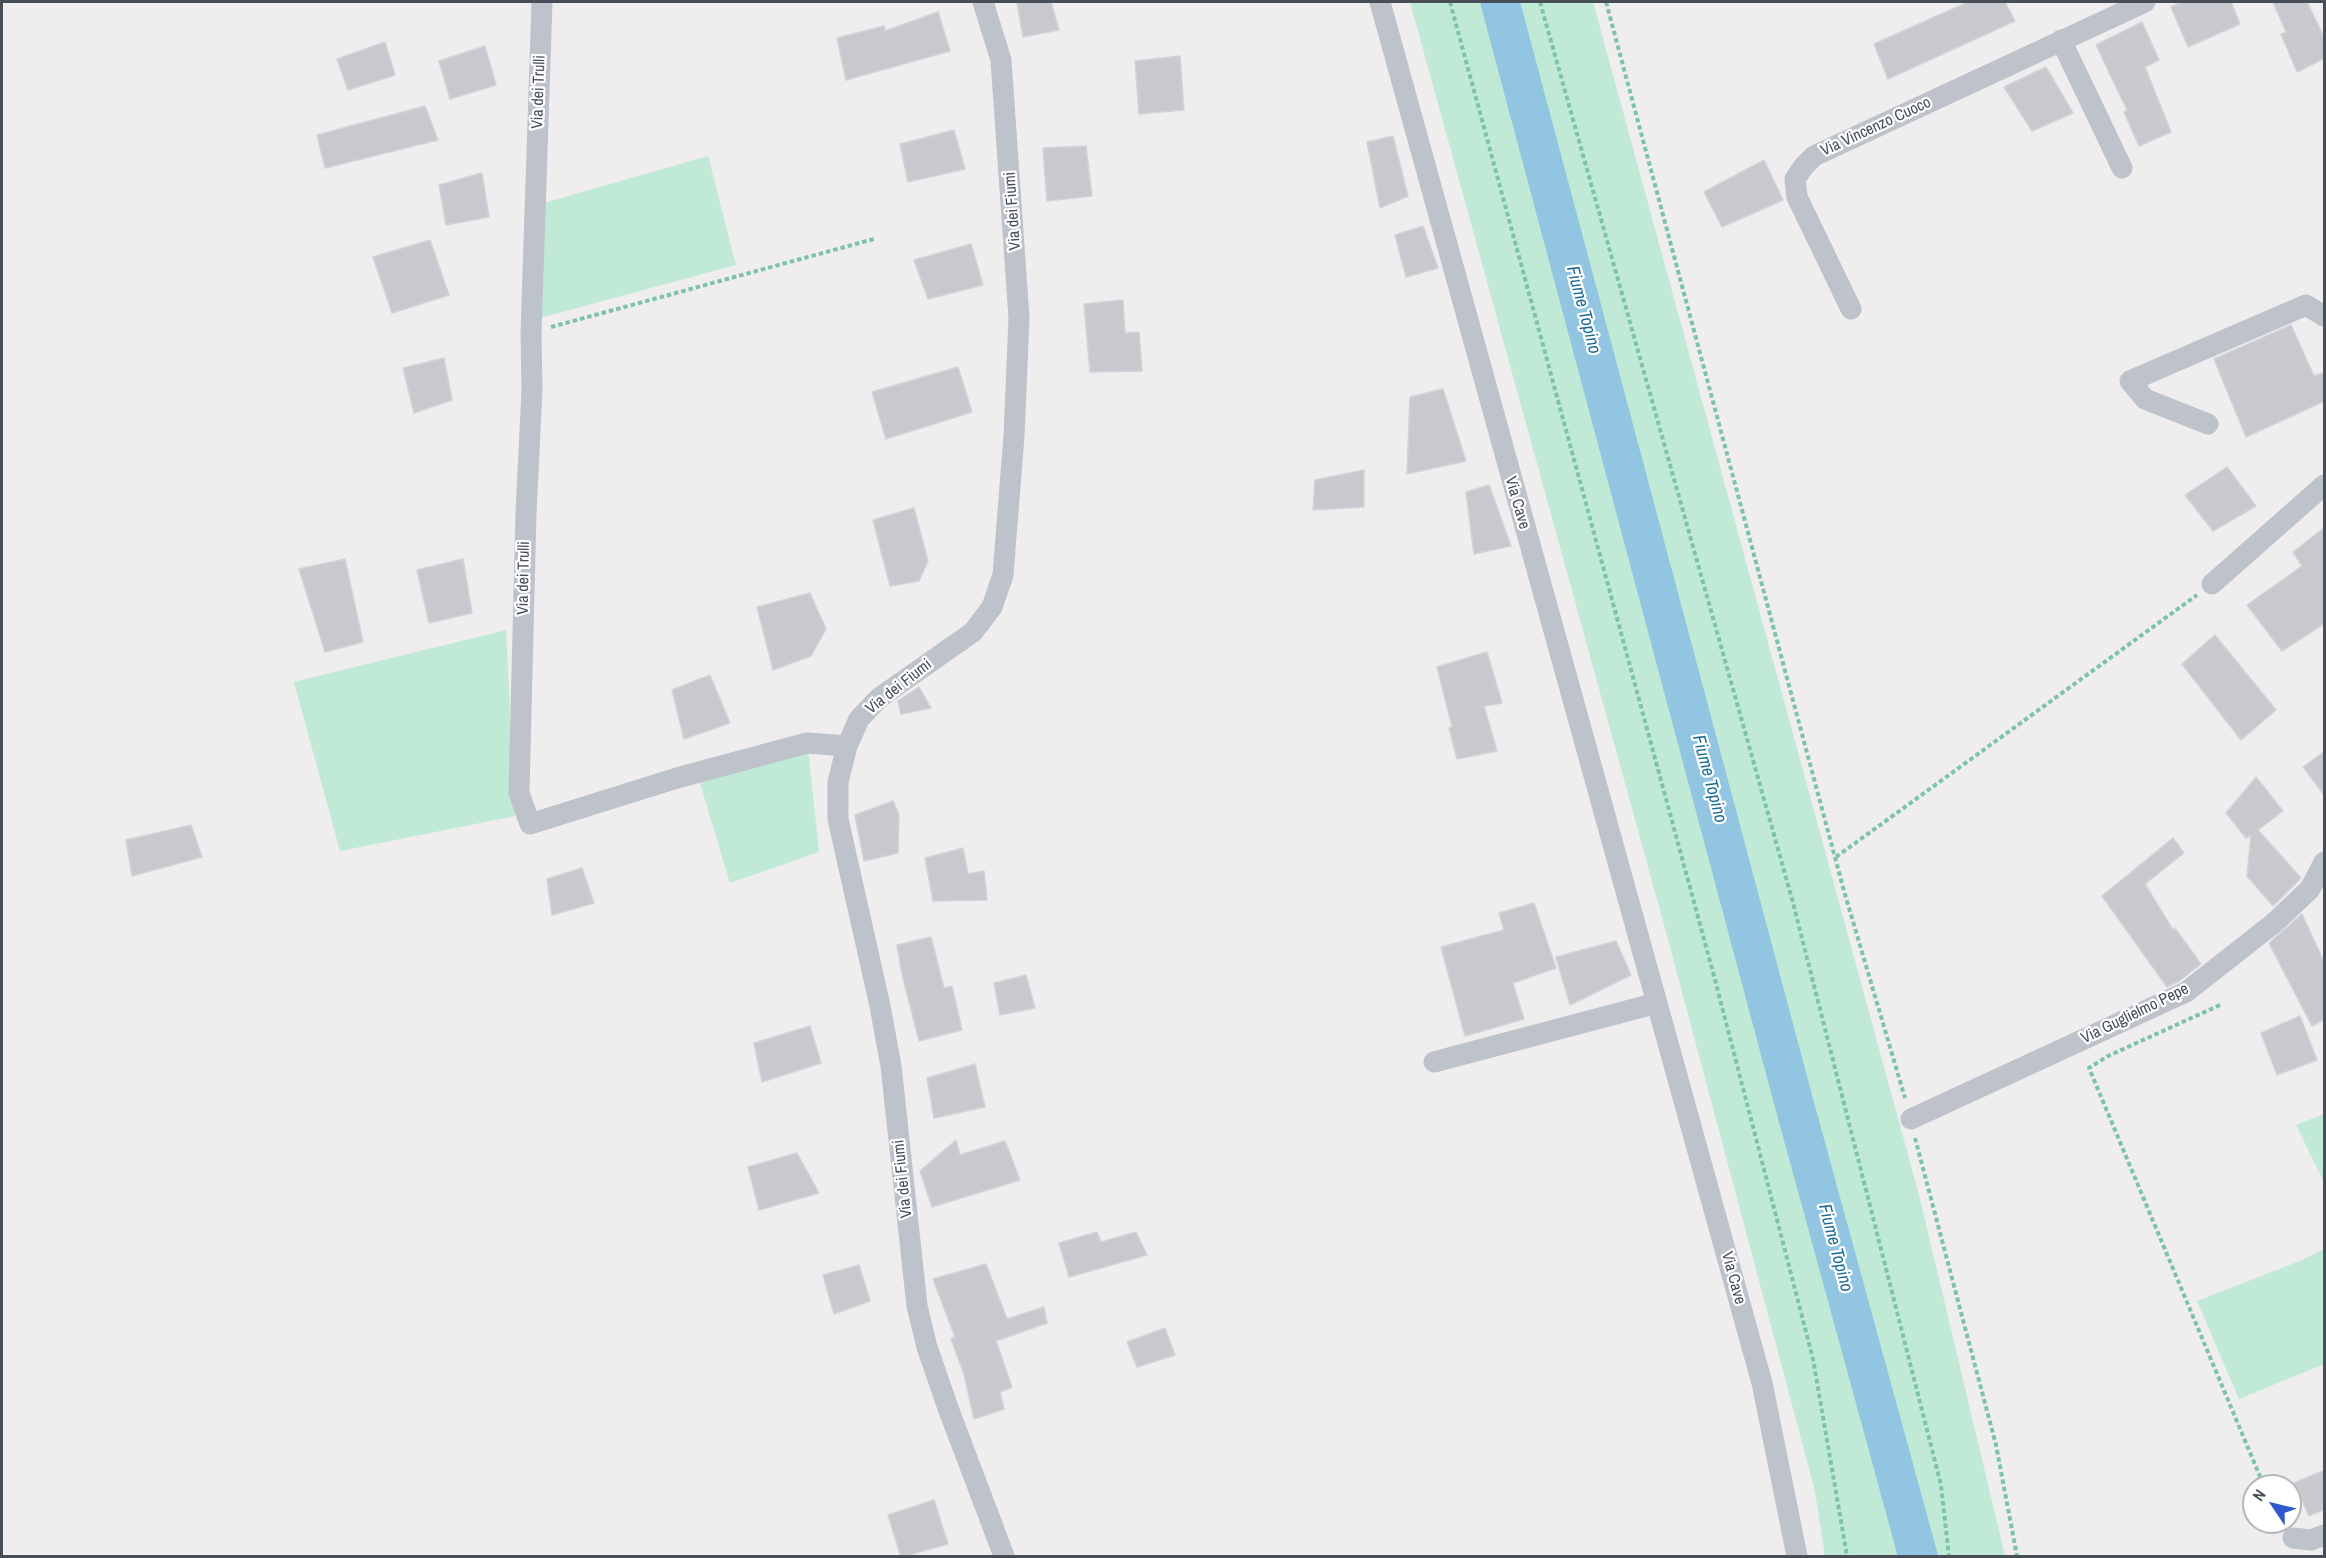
<!DOCTYPE html>
<style>
body{margin:0}
#map{position:relative;width:2326px;height:1558px;overflow:hidden;background:#efeded;font-family:"Archivo Narrow",sans-serif}
canvas{display:block}
.frame{position:absolute;inset:0;border:3px solid #474e58;pointer-events:none}
.north{position:absolute;left:2242px;top:1474px;width:60px;height:60px;box-sizing:border-box;background:#fff;border:2px solid #b5b8bc;border-radius:50%;rotate:305deg;font-size:16px;font-weight:700;line-height:24px;text-align:center;color:#474e58}
.north::after{content:'';display:block;margin:auto;width:21px;height:27px;background:#2c5aca;clip-path:polygon(50% 0,100% 100%,50% 72%,0 100%)}
</style>
<div id="map">
<canvas width="2326" height="1558"></canvas>
<div class="frame"></div>
<div class="north">N</div>
</div>
<script>
const context = document.querySelector('canvas').getContext('2d');
context.lineJoin = 'round';
function fill(path, color) {
  context.fillStyle = color;
  context.fill(path, 'evenodd');
}
function shape(rows) {
  const path = new Path2D();
  for (const r of rows) {
    path.moveTo(r[0], r[1]);
    for (let i = 2; i < r.length; i += 2) path.lineTo(r[i], r[i + 1]);
  }
  return path;
}
function trace(path, color, width, dash) {
  context.strokeStyle = color;
  context.lineWidth = width;
  context.lineCap = dash ? 'butt' : 'round';
  context.setLineDash(dash || []);
  context.stroke(path);
}
function label(font, color, halo, rows, align = 'center') {
  context.font = font + ' "Archivo Narrow",sans-serif';
  context.lineWidth = 4.5;
  context.setLineDash([]);
  context.textBaseline = 'middle';
  context.strokeStyle = halo;
  context.fillStyle = color;
  for (const [text, x, y, turn = 0] of rows) {
    context.save();
    context.translate(x, y);
    context.rotate((+turn || 0) * Math.PI / 180);
    context.textAlign = isNaN(turn) ? turn : align;
    if (halo) context.strokeText(text, 0, 0);
    context.fillText(text, 0, 0);
    context.restore();
  }
}
fill(shape([
 [1410,2,1593,2,1919,1195,2005,1556,1825,1556,1815,1491,1669,943],
 [708,156,736,265,540,318,544,203],
 [506,630,515,816,340,851,294,682],
 [808,749,819,852,730,883,700,783],
 [2324,1114,2324,1182,2296,1125],
 [2324,1249,2324,1364,2239,1399,2197,1301,2300,1261]
]), '#c0e9d6');
trace(shape([
 [1500,2,1794,1103,1918,1556]
]), '#91c5e1', 39);
const building = shape([
 [1017,2,1051,2,1059,30,1023,37,1017,2],
 [1968,2,2005,2,2015,21,1888,79,1874,44,1968,2],
 [2181,2,2231,2,2240,24,2188,47,2171,7,2181,2],
 [2273,2,2307,2,2325,39,2325,58,2297,72,2281,34,2286,32,2273,2],
 [938,12,950,51,846,80,837,38,884,26,885,31,938,12],
 [2142,22,2159,60,2145,67,2171,132,2139,146,2124,112,2127,110,2096,45,2142,22],
 [385,42,395,75,348,90,337,59,385,42],
 [485,46,496,85,450,99,439,61,485,46],
 [1180,56,1184,110,1139,114,1135,61,1180,56],
 [2046,67,2073,113,2032,131,2004,87,2046,67],
 [425,106,438,140,325,168,317,135,425,106],
 [954,130,965,169,908,182,900,144,954,130],
 [1393,136,1408,196,1380,208,1367,142,1393,136],
 [1086,146,1092,196,1047,201,1043,148,1086,146],
 [1764,160,1783,200,1722,227,1704,192,1764,160],
 [482,173,489,217,446,225,439,185,482,173],
 [1423,226,1438,268,1406,277,1395,235,1423,226],
 [430,240,449,295,392,313,373,257,430,240],
 [971,244,983,285,928,299,914,260,971,244],
 [1123,300,1125,333,1139,332,1142,371,1090,372,1084,304,1123,300],
 [2291,325,2314,376,2325,372,2325,401,2246,437,2214,359,2291,325],
 [444,358,452,400,414,413,403,368,444,358],
 [958,367,972,412,886,439,872,392,958,367],
 [1443,389,1466,461,1407,474,1410,397,1443,389],
 [2227,467,2256,506,2213,531,2185,495,2227,467],
 [1364,470,1364,507,1313,510,1315,480,1364,470],
 [1489,485,1511,546,1474,554,1466,492,1489,485],
 [914,508,928,561,919,581,890,586,873,520,914,508],
 [2325,527,2325,623,2282,651,2247,605,2302,566,2293,552,2325,527],
 [345,559,363,642,325,652,299,569,345,559],
 [463,559,472,613,429,623,417,570,463,559],
 [810,593,826,629,811,656,773,670,757,607,810,593],
 [2215,635,2276,710,2241,740,2182,664,2215,635],
 [1487,652,1502,703,1484,706,1497,751,1457,759,1449,728,1452,727,1437,667,1487,652],
 [710,675,730,723,684,739,672,690,710,675],
 [919,687,931,708,901,714,898,701,919,687],
 [2325,751,2325,796,2303,767,2325,751],
 [2256,777,2283,811,2258,830,2301,878,2273,906,2247,876,2251,835,2246,838,2226,813,2256,777],
 [893,801,899,815,898,853,864,861,855,815,893,801],
 [191,825,202,857,132,876,126,840,191,825],
 [2173,838,2184,853,2145,884,2173,930,2175,928,2201,964,2179,981,2167,987,2102,896,2173,838],
 [963,848,968,874,984,871,987,900,933,901,925,858,963,848],
 [582,868,594,903,552,915,547,879,582,868],
 [1534,903,1556,968,1513,983,1524,1019,1465,1036,1441,947,1504,930,1499,913,1534,903],
 [2302,914,2325,964,2325,1019,2312,1026,2269,943,2302,914],
 [931,937,944,988,952,986,962,1030,919,1041,902,974,897,945,931,937],
 [1616,941,1631,975,1570,1005,1556,957,1616,941],
 [1026,975,1035,1008,1000,1015,994,983,1026,975],
 [2300,1016,2317,1060,2277,1075,2261,1033,2300,1016],
 [810,1026,821,1063,762,1082,754,1043,810,1026],
 [975,1064,985,1107,934,1118,927,1078,975,1064],
 [956,1140,960,1155,1005,1141,1020,1180,932,1207,920,1171,956,1140],
 [797,1153,819,1193,759,1210,748,1167,797,1153],
 [1097,1232,1101,1242,1136,1232,1147,1255,1069,1277,1059,1243,1097,1232],
 [986,1264,1007,1319,1044,1307,1047,1323,996,1341,1012,1387,1000,1392,1004,1409,974,1419,964,1374,951,1339,955,1337,933,1279,986,1264],
 [859,1265,870,1301,834,1314,823,1275,859,1265],
 [1165,1328,1175,1355,1137,1367,1127,1342,1165,1328],
 [2325,1470,2325,1509,2309,1516,2294,1483,2325,1470],
 [934,1500,948,1544,901,1557,888,1515,934,1500]
]);
fill(building, '#c7c9cf');
trace(building, '#d2d3d8', 1.5);
trace(shape([
 [1450,2,1714,976,1813,1359,1847,1556],
 [1540,2,1792,899,1941,1485,1949,1556],
 [1606,2,1844,891,1905,1098],
 [551,327,874,239],
 [1836,857,2197,595],
 [2220,1005,2108,1056,2089,1068,2264,1486],
 [1915,1138,1996,1445,2017,1556]
]), '#7cc3aa', 4, [4.5, 3]);
trace(shape([
 [542,2,531,333,532,390,526,513,519,793,530,824,677,778,807,743,847,746],
 [983,2,1001,60,1019,318,1014,436,1003,575,992,607,973,632,879,698,859,719,847,746,838,782,838,819,880,1006,891,1066,917,1306,927,1347,948,1408,1004,1556],
 [1380,2,1762,1383,1797,1556],
 [2061,40,2122,168],
 [1851,309,1797,197,1795,179,1804,166,1814,156,2145,2],
 [2208,424,2145,399,2130,381,2306,305,2324,316],
 [2212,584,2324,485],
 [1434,1062,1657,1003],
 [1911,1119,2186,992,2274,923,2310,889,2324,862],
 [2293,1538,2311,1540,2324,1535]
]), '#bdc2cb', 21);
label('16px', '#474e58', '#fff', [
 ["Via dei Trulli",539,92,-88],
 ["Via Vincenzo Cuoco",1876,127,-25],
 ["Via dei Fiumi",1013,211,-94],
 ["Via Cave",1517,503,74],
 ["Via dei Trulli",524,578,-89],
 ["Via dei Fiumi",899,687,-38],
 ["Via Guglielmo Pepe",2135,1014,-26],
 ["Via dei Fiumi",903,1179,-96],
 ["Via Cave",1733,1278,75]
]);
label('italic 18px', '#1b6b97', '#fff', [
 ["Fiume Topino",1583,310,75],
 ["Fiume Topino",1709,779,75],
 ["Fiume Topino",1835,1248,75]
]);
</script>
